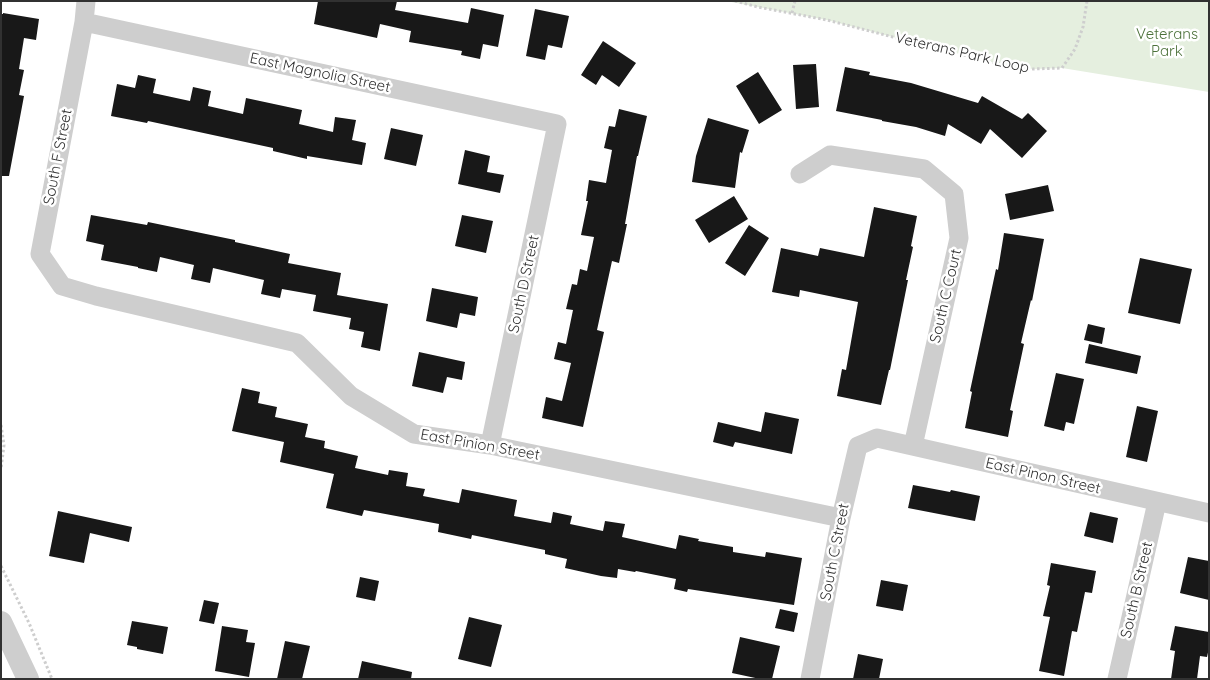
<!DOCTYPE html>
<style>
body{margin:0}
#map{position:relative;width:1210px;height:680px;overflow:hidden;background:#fff;font-family:Quicksand,sans-serif}
canvas{display:block}
.frame{position:absolute;inset:0;border:2px solid #313131;pointer-events:none}
</style>
<div id="map">
<canvas width="1210" height="680"></canvas>
<div class="frame"></div>
</div>
<script>
const context = document.querySelector('canvas').getContext('2d');
context.lineJoin = 'round';
function fill(path, color) {
  context.fillStyle = color;
  context.fill(path, 'evenodd');
}
function shape(rows) {
  const path = new Path2D();
  for (const r of rows) {
    path.moveTo(r[0], r[1]);
    for (let i = 2; i < r.length; i += 2) path.lineTo(r[i], r[i + 1]);
  }
  return path;
}
function trace(path, color, width, dash) {
  context.strokeStyle = color;
  context.lineWidth = width;
  context.lineCap = dash ? 'butt' : 'round';
  context.setLineDash(dash || []);
  context.stroke(path);
}
function label(font, color, halo, rows, align = 'center') {
  context.font = font + ' Quicksand,sans-serif';
  context.lineWidth = 5;
  context.setLineDash([]);
  context.textBaseline = 'middle';
  context.strokeStyle = halo;
  context.fillStyle = color;
  for (const [text, x, y, turn = 0] of rows) {
    context.save();
    context.translate(x, y);
    context.rotate((+turn || 0) * Math.PI / 180);
    context.textAlign = isNaN(turn) ? turn : align;
    if (halo) context.strokeText(text, 0, 0);
    context.fillText(text, 0, 0);
    context.restore();
  }
}
fill(shape([
 [726,1,1209,1,1209,92,1062,68,1033,69,1003,65,916,43,827,20]
]), '#e5efdf');
fill(shape([
 [318,1,397,1,395,10,468,23,471,8,504,15,498,47,483,44,480,59,461,55,462,51,409,42,411,31,380,24,377,38,314,24],
 [535,9,569,16,562,48,548,45,545,60,526,56],
 [3,13,39,19,36,40,24,38,19,69,24,70,19,95,24,96,9,176,1,176,1,14,3,14],
 [603,41,636,63,619,87,602,75,596,85,581,75],
 [816,64,819,107,796,109,793,65],
 [845,67,870,72,869,75,911,83,978,103,982,96,1022,119,1028,113,1047,131,1022,158,990,129,981,144,948,124,945,136,916,127,882,121,882,120,836,111],
 [758,72,782,110,759,124,736,86],
 [138,75,156,79,153,93,190,101,193,87,211,91,208,106,243,114,246,98,302,110,299,124,333,132,335,117,356,120,352,140,366,143,362,165,307,156,307,159,273,151,273,148,148,121,147,123,111,116,117,84,135,88],
 [619,109,647,116,638,156,637,156,625,224,627,224,619,263,612,261,597,330,604,332,583,427,542,418,546,397,562,401,571,363,554,359,558,342,566,344,573,310,566,309,572,284,577,285,580,269,587,271,594,237,581,235,588,201,586,201,589,180,606,183,612,150,604,148,609,126,615,127],
 [708,118,749,130,742,153,740,152,735,188,692,182,696,156],
 [391,128,423,135,416,166,384,159],
 [465,150,490,156,487,172,504,175,500,193,458,184],
 [1048,185,1054,211,1010,220,1005,194],
 [734,196,748,219,709,243,695,220],
 [874,207,917,216,911,246,913,247,906,280,908,280,890,370,889,370,881,405,837,396,842,369,846,370,858,302,800,290,799,297,772,292,781,248,818,256,820,248,864,257],
 [91,215,147,225,148,222,235,240,235,242,290,254,288,263,341,273,337,295,388,304,380,351,361,347,364,332,349,329,351,318,313,311,316,295,282,289,280,298,261,294,264,280,213,268,210,283,191,279,194,265,160,257,157,272,138,268,138,267,101,260,104,245,86,241],
 [462,215,493,221,486,253,455,246],
 [749,225,769,238,745,276,725,263],
 [1004,233,1044,239,1032,301,1031,300,1021,343,1024,344,1010,410,1013,411,1008,437,965,428,972,392,970,391,996,269,998,270],
 [1140,258,1192,269,1180,324,1128,313],
 [432,288,478,297,475,316,460,313,457,328,426,321],
 [1088,324,1105,328,1102,344,1084,340],
 [1089,344,1141,356,1137,374,1085,363],
 [419,352,465,362,462,380,447,377,443,393,412,386],
 [1056,373,1084,379,1074,424,1066,422,1064,431,1044,426],
 [242,388,260,392,258,403,277,407,275,417,308,424,305,437,325,441,324,448,358,456,355,468,388,475,389,470,408,473,406,486,425,489,423,496,459,503,462,489,517,500,514,516,551,523,553,512,572,516,570,524,603,531,605,521,625,524,622,537,676,549,679,535,699,539,698,541,733,547,733,552,765,557,766,552,802,558,794,605,688,589,687,592,674,589,676,579,636,571,635,572,618,569,617,578,601,576,565,568,567,559,545,554,545,550,472,535,471,539,438,532,439,524,364,510,362,516,326,508,334,474,280,462,284,442,232,431],
 [1137,406,1158,411,1147,462,1126,457],
 [765,412,799,419,792,454,735,442,733,447,713,442,718,422,761,432],
 [913,485,950,492,951,490,980,496,975,521,908,508],
 [58,511,132,527,129,542,90,533,84,563,49,556],
 [1090,512,1118,518,1113,543,1084,536],
 [1188,557,1209,561,1209,600,1180,593],
 [1051,563,1096,571,1092,593,1085,592,1077,632,1072,631,1064,676,1039,671,1050,617,1043,616,1050,586,1047,585],
 [360,577,379,581,375,601,356,597],
 [881,580,908,585,903,611,876,606],
 [204,600,219,603,214,624,199,621],
 [780,609,798,613,794,632,775,628],
 [469,617,502,625,491,667,458,659],
 [132,621,168,627,163,654,137,649,137,647,127,645],
 [222,626,248,630,246,642,255,643,249,677,215,671],
 [1175,626,1209,632,1209,648,1207,657,1200,656,1197,679,1171,679,1175,651,1170,650],
 [740,637,780,646,772,679,760,679,732,673],
 [285,641,310,646,302,679,277,679],
 [858,654,883,659,879,679,853,679],
 [362,661,412,672,411,679,358,679]
]), '#181818');
trace(shape([
 [735,1,758,7,827,20,916,43,1003,65,1033,69,1062,68,1075,49,1083,27,1087,1],
 [792,13,795,1],
 [1,425,4,445,1,469],
 [1,566,29,623,52,679]
]), '#cecece', 3, [2.5, 2.5]);
trace(shape([
 [86,1,84,22,40,254,62,286,96,296,297,343,351,396,414,434,490,445,841,518],
 [84,22,557,124,490,445],
 [800,174,830,155,924,169,954,194,959,238,913,446],
 [810,679,841,518,858,446,877,438,1209,513],
 [1117,679,1157,502]
]), '#cecece', 19);
trace(shape([
 [1,622,28,679]
]), '#cecece', 22);
label('15px', '#4c713a', '#fff', [
 ["Veterans",1167,34],
 ["Park",1167,51]
]);
label('15px', '#313131', '#fff', [
 ["Veterans Park Loop",962,53,13],
 ["East Magnolia Street",320,73,12],
 ["South F Street",58,157,-79],
 ["South D Street",524,284,-78],
 ["South C Court",946,296,-77],
 ["East Pinion Street",480,445,10],
 ["East Pinon Street",1043,476,13],
 ["South C Street",835,552,-79],
 ["South B Street",1137,590,-77]
]);
</script>
